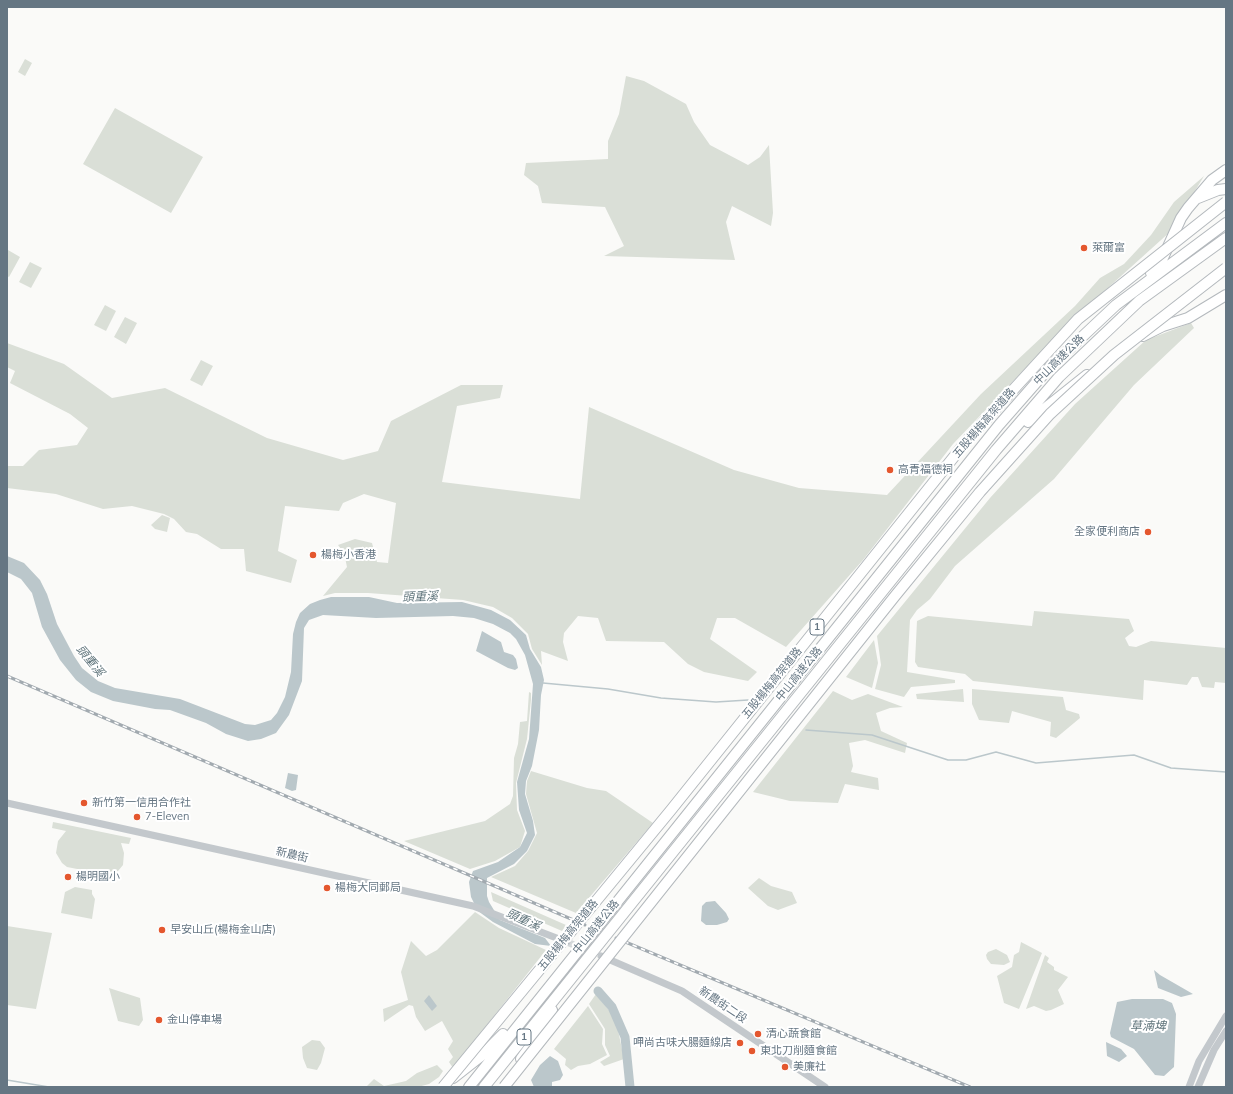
<!DOCTYPE html>
<meta charset="utf-8">
<style>
body{margin:0}
#map{position:relative;width:1233px;height:1094px;overflow:hidden;background:#fafaf8;font-family:Mulish,sans-serif}
canvas{display:block}
.frame{position:absolute;inset:0;border:8px solid #657683;pointer-events:none}
</style>
<div id="map">
<canvas width="1233" height="1094"></canvas>
<div class="frame"></div>
</div>
<script>
const context = document.querySelector('canvas').getContext('2d');
context.lineJoin = 'round';
function fill(path, color) {
  context.fillStyle = color;
  context.fill(path, 'evenodd');
}
function shape(rows) {
  const path = new Path2D();
  for (const r of rows) {
    path.moveTo(r[0], r[1]);
    for (let i = 2; i < r.length; i += 2) path.lineTo(r[i], r[i + 1]);
  }
  return path;
}
function trace(path, color, width, dash) {
  context.strokeStyle = color;
  context.lineWidth = width;
  context.lineCap = dash ? 'butt' : 'round';
  context.setLineDash(dash || []);
  context.stroke(path);
}
function label(font, color, halo, rows, align = 'center') {
  context.font = font + ' Mulish,"Noto Sans TC",sans-serif';
  context.lineWidth = 4;
  context.setLineDash([]);
  context.textBaseline = 'middle';
  context.strokeStyle = halo;
  context.fillStyle = color;
  for (const [text, x, y, turn = 0] of rows) {
    context.save();
    context.translate(x, y);
    context.rotate((+turn || 0) * Math.PI / 180);
    context.textAlign = isNaN(turn) ? turn : align;
    if (halo) context.strokeText(text, 0, 0);
    context.fillText(text, 0, 0);
    context.restore();
  }
}
fill(shape([
 [25,59,32,63,25,76,18,72],
 [626,76,644,81,686,104,694,122,710,145,748,165,760,157,769,145,773,213,771,226,732,206,726,222,735,260,604,256,624,246,605,207,542,203,538,186,524,175,526,163,608,159,608,141,619,114],
 [115,108,203,157,171,213,83,164],
 [1204,176,1171,231,1069,323,953,444,863,560,786,647,735,618,717,618,710,639,757,672,748,681,704,672,688,664,664,642,606,641,598,618,578,616,564,633,563,642,568,661,541,651,542,665,532,649,528,634,512,618,493,607,463,600,368,593,335,593,323,596,347,567,344,553,338,545,355,539,372,543,377,562,388,563,396,503,364,494,343,503,339,511,285,506,278,551,297,560,291,583,246,571,244,549,221,549,197,534,186,532,174,519,164,514,132,506,103,509,56,494,7,488,7,466,23,466,39,450,77,445,88,428,70,414,10,383,15,371,7,367,7,343,64,364,112,398,165,388,267,438,343,460,378,451,391,421,461,385,503,385,500,398,457,406,442,482,580,499,589,407,734,470,799,488,887,495,981,394,1075,306,1100,278,1124,264,1151,235,1174,202],
 [8,250,20,257,9,277,7,276],
 [30,262,42,268,31,288,19,282],
 [105,305,116,311,106,331,94,325],
 [125,317,137,323,126,344,114,337],
 [1191,323,1194,328,1134,385,1054,479,955,566,930,599,917,610,910,620,907,672,955,680,955,683,911,687,904,697,875,689,881,665,877,636,990,498,1075,404,1146,340],
 [201,360,213,366,202,386,190,380],
 [162,515,170,518,167,532,155,529,151,525],
 [1034,611,1129,619,1134,631,1125,638,1129,646,1136,647,1151,641,1226,648,1226,683,1215,682,1214,688,1202,687,1198,677,1192,677,1187,685,1144,680,1143,700,973,681,965,674,918,667,915,662,917,621,928,616,1032,626],
 [874,640,878,663,872,688,846,677],
 [963,689,964,702,917,699,916,694],
 [972,689,1063,697,1066,710,1079,714,1080,718,1056,738,1050,736,1051,722,1012,711,1009,723,979,720,972,704],
 [833,691,852,700,868,694,903,707,890,708,876,713,881,731,907,743,905,753,865,740,849,743,853,766,851,772,878,778,879,790,845,784,838,803,790,801,753,792],
 [529,692,531,693,531,700,527,739,516,783,517,810,525,831,520,847,495,861,470,869,404,841,485,821,510,804,513,796,514,758,518,744,520,722,527,721],
 [531,771,587,788,606,791,653,823,576,913,491,877,515,866,528,851,537,833,526,794,527,781],
 [53,822,131,838,129,844,121,843,124,853,123,865,118,871,108,875,67,867,62,863,56,853,58,841,66,831,52,828],
 [759,878,771,886,792,892,797,903,778,910,768,906,748,888],
 [75,887,92,890,92,894,95,899,92,919,61,913,65,892],
 [491,892,566,925,562,931,493,901],
 [475,912,499,928,546,950,453,1068,449,1062,453,1057,448,1049,453,1041,442,1021,425,1031,416,1017,413,1006,409,1005,384,1022,383,1009,408,1000,401,972,411,941,426,956,437,950],
 [7,926,52,933,36,1009,7,1005],
 [1021,942,1042,953,1019,1009,1004,1003,997,976,1012,967,1014,955,1019,952],
 [996,949,1007,955,1010,962,1004,965,991,964,987,959,986,955,988,952],
 [1045,955,1049,958,1047,962,1054,967,1054,970,1068,977,1058,990,1064,1004,1051,1010,1046,1011,1034,1006,1026,1009],
 [109,988,140,998,143,1020,139,1026,118,1021],
 [596,994,612,1014,618,1030,624,1059,604,1066,600,1062,610,1056,605,1045,605,1029,589,1004],
 [588,1006,603,1029,602,1044,607,1055,590,1064,578,1066,571,1070,565,1065,566,1059,554,1049],
 [312,1040,320,1041,325,1048,321,1063,317,1070,307,1068,303,1058,302,1047],
 [437,1065,443,1071,439,1077,429,1084,418,1087,366,1087,374,1079,384,1086,406,1081,417,1073]
]), '#dadfd7');
fill(shape([
 [7,556,24,563,40,580,47,594,57,624,74,656,82,668,98,681,115,688,180,699,245,724,255,725,271,720,277,713,285,697,291,672,293,634,296,622,300,613,310,604,320,600,331,597,369,597,397,603,462,602,491,610,510,620,526,635,530,649,541,667,544,680,541,695,539,730,532,766,526,781,525,794,533,821,535,835,527,851,514,864,487,878,487,896,489,902,500,920,545,938,551,946,535,944,493,922,478,911,471,897,469,882,473,871,498,862,520,847,527,833,519,810,517,782,529,739,533,684,525,655,516,639,510,633,493,624,474,618,453,616,376,618,323,615,309,620,304,628,302,681,289,715,276,733,261,739,248,741,226,734,206,723,170,710,155,709,113,701,91,692,76,680,60,660,42,627,32,593,21,579,7,572],
 [482,631,501,642,504,652,513,655,516,659,518,668,515,670,508,668,476,651],
 [288,773,298,775,296,790,292,791,285,788],
 [715,901,726,913,729,919,727,922,717,925,706,925,701,921,702,906,706,902],
 [1154,970,1160,975,1193,994,1181,997,1158,988],
 [429,995,437,1006,432,1011,424,1001],
 [1132,999,1163,999,1172,1003,1176,1014,1174,1067,1164,1076,1155,1075,1134,1049,1111,1037,1110,1033,1117,1002],
 [1106,1042,1121,1049,1127,1056,1119,1062,1107,1056],
 [550,1056,558,1061,563,1075,560,1080,552,1082,552,1087,534,1087,531,1080,540,1065]
]), '#bbc7cb');
trace(shape([
 [543,683,608,689,661,698,716,702,748,700],
 [806,730,872,735,948,760,966,760,996,752,1036,763,1134,755,1171,768,1226,772],
 [7,1080,49,1087]
]), '#bbc7cb', 1.5);
trace(shape([
 [598,991,612,1007,625,1037,630,1087]
]), '#bbc7cb', 9);
trace(shape([
 [567,942,595,954]
]), '#d5d9db', 7, [7, 3.5]);
const highway = shape([
 [1198,198,1218,190,1226,189],
 [1151,273,1162,260,1181,218,1188,208,1212,180,1226,170],
 [1143,336,1163,326,1188,318,1226,295],
 [1028,422,1087,375],
 [521,1059,537,1037,552,1010],
 [453,1078,481,1056,503,1034],
 [469,1087,999,425,1049,368,1116,305,1226,223],
 [484,1087,996,450,1059,377,1139,301,1226,238]
]);
trace(highway, '#b4b9bd', 12);
trace(shape([
 [7,803,473,906,567,942],
 [601,956,682,991,825,1087],
 [1189,1087,1199,1061,1226,1016],
 [1198,1087,1214,1050,1226,1031]
]), '#c3c8cc', 7);
trace(highway, '#fff', 10);
const rail = shape([
 [7,676,585,925],
 [616,938,970,1087]
]);
trace(rail, '#a2aab0', 3);
trace(rail, '#fff', 1.5, [4.5]);
const highwayBridge = shape([
 [443,1087,671,810,969,438,1078,319,1226,202],
 [504,1087,895,596,980,492,1050,414,1114,355,1226,268]
]);
trace(highwayBridge, '#b4b9bd', 12, []);
trace(highwayBridge, '#fff', 10);
for (const [x, y, r, color] of [
 [1084,248,4,"#e4572e"],
 [890,470,4,"#e4572e"],
 [1148,532,4,"#e4572e"],
 [313,555,4,"#e4572e"],
 [84,803,4,"#e4572e"],
 [137,817,4,"#e4572e"],
 [68,877,4,"#e4572e"],
 [327,888,4,"#e4572e"],
 [162,930,4,"#e4572e"],
 [159,1020,4,"#e4572e"],
 [758,1034,4,"#e4572e"],
 [740,1043,4,"#e4572e"],
 [752,1051,4,"#e4572e"],
 [785,1067,4,"#e4572e"]
]) {
  const dot = new Path2D();
  dot.arc(x, y, r, 0, 2 * Math.PI);
  context.fillStyle = color;
  context.fill(dot);
  trace(dot, '#fff', 1.5);
}
for (const [x, y, w] of [
 [817,627,14],
 [524,1037,14]
]) {
  const box = new Path2D();
  box.roundRect(x - w / 2, y - 8, w, 16, 3);
  context.fillStyle = '#fff';
  context.fill(box);
  trace(box, '#657683', 1);
}
label('bold 10px', '#657683', null, [
 ["1",817,627],
 ["1",524,1037]
]);
label('11px', '#657683', '#fff', [
 ["萊爾富",1092,248],
 ["高青福德祠",898,470],
 ["全家便利商店",1140,532,"right"],
 ["楊梅小香港",321,555],
 ["新竹第一信用合作社",92,803],
 ["7-Eleven",145,817],
 ["楊明國小",76,877],
 ["楊梅大同郵局",335,888],
 ["早安山丘(楊梅金山店)",170,930],
 ["金山停車場",167,1020],
 ["清心蔬食館",766,1034],
 ["呷尚古味大腸麵線店",732,1043,"right"],
 ["東北刀削麵食館",760,1051],
 ["美廉社",793,1067]
], 'left');
label('11px', '#657683', '#fff', [
 ["中山高速公路",1059,360,-45],
 ["五股楊梅高架道路",984,423,-49],
 ["中山高速公路",799,674,-51],
 ["五股楊梅高架道路",772,683,-51],
 ["新農街",292,855,13],
 ["中山高速公路",596,927,-51],
 ["五股楊梅高架道路",568,935,-51],
 ["新農街二段",723,1005,34]
]);
label('italic 12px', '#60757c', '#fff', [
 ["頭重溪",420,597,-2],
 ["頭重溪",90,661,51],
 ["頭重溪",523,920,25],
 ["草湳埤",1148,1026]
]);
</script>
